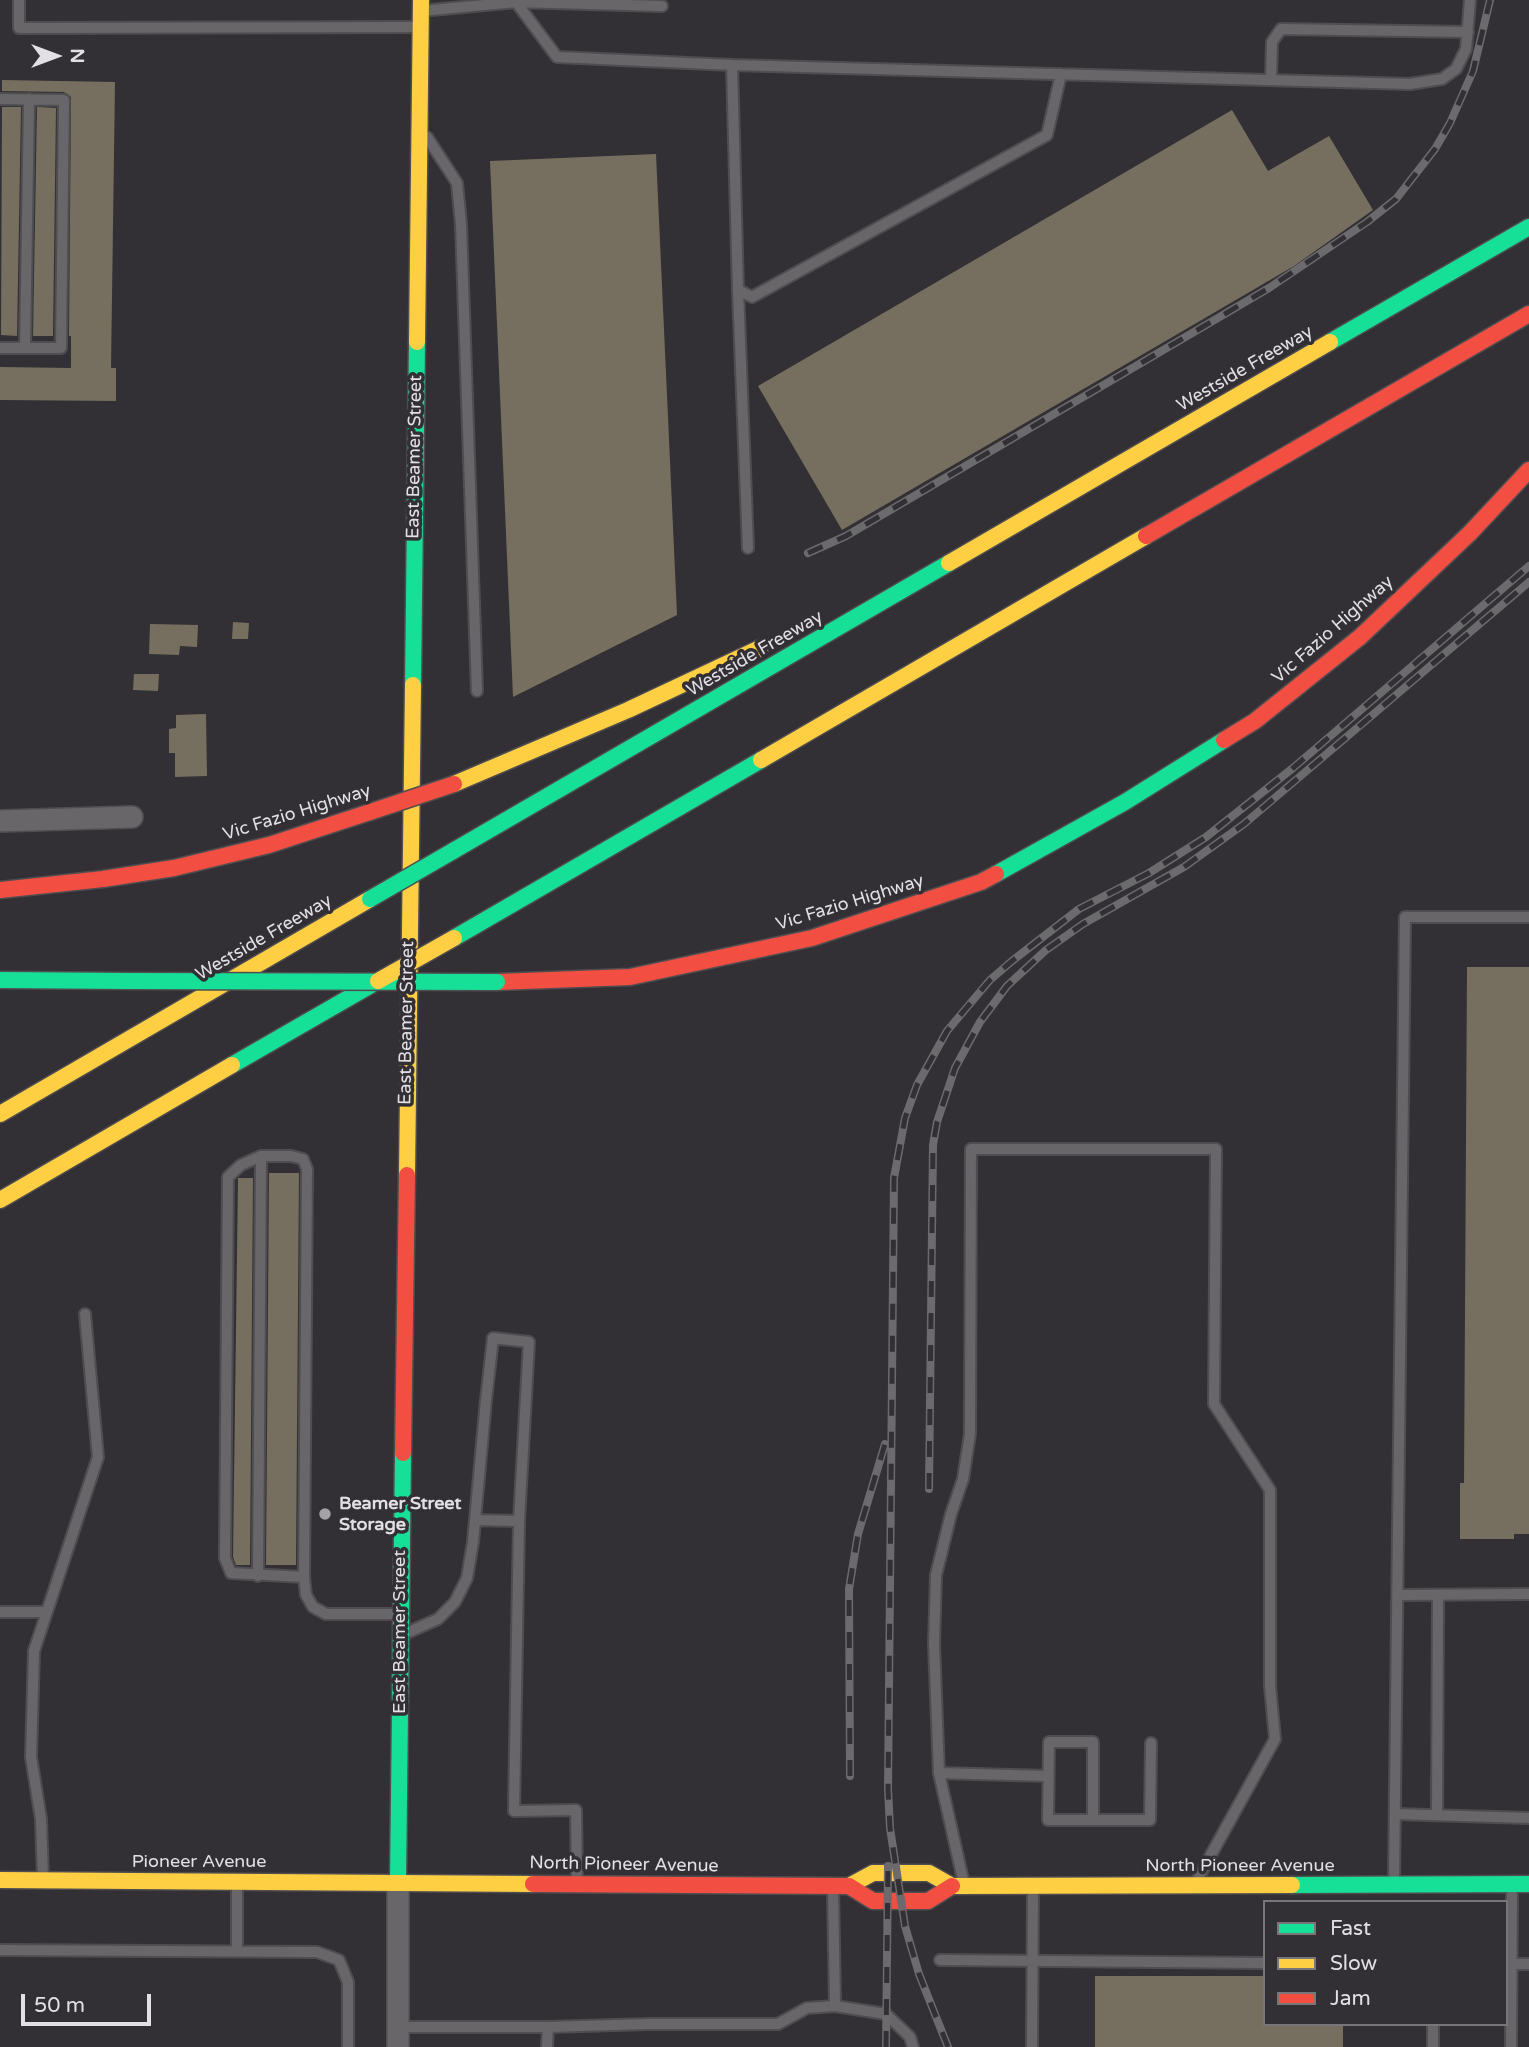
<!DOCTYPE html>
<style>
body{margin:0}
#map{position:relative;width:1529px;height:2047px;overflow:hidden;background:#323034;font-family:"Varela Round",sans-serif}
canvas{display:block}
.legend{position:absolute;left:1263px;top:1900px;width:245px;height:126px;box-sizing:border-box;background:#322f35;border:2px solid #78767b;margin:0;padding:9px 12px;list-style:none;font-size:21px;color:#e2e0e4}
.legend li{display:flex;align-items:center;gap:14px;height:35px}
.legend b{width:35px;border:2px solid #78767b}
.north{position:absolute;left:21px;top:21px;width:70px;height:70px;-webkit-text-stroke:5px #322f35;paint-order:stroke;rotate:90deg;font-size:19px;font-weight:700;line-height:28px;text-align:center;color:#e2e0e4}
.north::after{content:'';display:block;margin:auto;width:24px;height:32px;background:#e2e0e4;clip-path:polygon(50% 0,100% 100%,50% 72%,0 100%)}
.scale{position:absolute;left:21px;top:1994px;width:130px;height:32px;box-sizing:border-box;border:4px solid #e2e0e4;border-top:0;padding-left:9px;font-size:21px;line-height:24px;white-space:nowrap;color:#e2e0e4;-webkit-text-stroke:5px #322f35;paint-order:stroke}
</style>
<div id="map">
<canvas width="1529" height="2047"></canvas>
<ul class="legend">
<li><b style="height:9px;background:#16e098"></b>Fast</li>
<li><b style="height:9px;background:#ffcf43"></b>Slow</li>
<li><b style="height:9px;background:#f24e42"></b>Jam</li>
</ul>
<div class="north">N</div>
<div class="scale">50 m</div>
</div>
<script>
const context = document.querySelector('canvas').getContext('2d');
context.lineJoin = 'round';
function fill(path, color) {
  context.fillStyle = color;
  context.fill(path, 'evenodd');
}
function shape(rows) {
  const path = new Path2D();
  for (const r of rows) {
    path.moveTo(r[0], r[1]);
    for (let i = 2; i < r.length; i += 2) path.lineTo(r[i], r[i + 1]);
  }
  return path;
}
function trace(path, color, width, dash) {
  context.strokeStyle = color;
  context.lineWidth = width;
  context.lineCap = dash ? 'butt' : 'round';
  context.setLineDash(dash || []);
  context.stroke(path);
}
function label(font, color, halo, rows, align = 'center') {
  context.font = font + ' "Varela Round",sans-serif';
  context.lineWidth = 7;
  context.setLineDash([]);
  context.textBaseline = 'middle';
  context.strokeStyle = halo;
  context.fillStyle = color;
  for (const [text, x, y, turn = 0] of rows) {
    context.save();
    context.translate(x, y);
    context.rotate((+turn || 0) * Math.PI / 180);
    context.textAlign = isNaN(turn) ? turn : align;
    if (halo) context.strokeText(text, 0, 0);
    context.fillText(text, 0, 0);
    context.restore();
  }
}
fill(shape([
 [2,80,115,82,111,368,116,368,116,401,0,400,0,367,71,368,71,336,69,336,71,97,64,92,2,91],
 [2,107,21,107,17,336,1,335],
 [37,107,56,108,53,336,33,336],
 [1232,110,1268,171,1329,136,1373,210,1294,266,842,530,758,386],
 [656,154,677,615,513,697,490,161],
 [233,622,249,623,248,639,232,639],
 [150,624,198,625,197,647,180,646,179,655,149,654],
 [134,674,159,674,158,691,133,690],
 [206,714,207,776,175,777,175,753,169,753,169,729,176,728,176,715],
 [1467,967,1529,967,1529,1534,1514,1534,1514,1539,1460,1539,1460,1483,1464,1483],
 [269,1173,299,1173,296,1565,266,1565],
 [238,1178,253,1178,250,1565,236,1565,233,1557],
 [1095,1976,1265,1976,1265,2024,1343,2024,1343,2047,1095,2047]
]), '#766f5f');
const lane = shape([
 [19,0,19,28,419,27],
 [662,6,516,2,557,57,732,65,738,290,752,297,1047,135,1061,74],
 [421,11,516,2,516,0],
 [732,65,1410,84,1442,79,1456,69,1466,49,1470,0],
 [1271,80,1272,42,1281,29,1468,32],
 [0,99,64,100,61,348,0,348],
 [427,137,457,183,461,224,477,691],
 [738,290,748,548],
 [25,348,29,99],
 [519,1521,514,1811,576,1810,577,1884],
 [258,1576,261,1156],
 [304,1577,231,1573,225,1558,228,1177,241,1165,261,1156,291,1156,303,1159,307,1169,304,1577,306,1595,313,1607,326,1614,400,1614],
 [1398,1595,1529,1594],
 [0,1612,47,1612],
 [402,1635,438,1619,455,1602,467,1578,473,1542,486,1400,493,1338,529,1342,519,1521,475,1520],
 [939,1773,1048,1776],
 [1395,1814,1529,1818],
 [1437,1815,1438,1595],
 [1093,1820,1093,1742,1049,1742,1048,1820,1150,1820,1151,1743],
 [43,1879,41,1819,31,1757,34,1651,98,1457,85,1314],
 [1394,1882,1405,917,1529,917],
 [237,1883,237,1950],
 [964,1884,939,1773,934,1644,936,1575,951,1514,963,1479,970,1434,971,1149,1216,1149,1214,1404,1270,1490,1270,1686,1275,1739,1196,1882],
 [833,1886,835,2006],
 [0,1950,317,1952,339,1960,348,1982,348,2047],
 [940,1960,1265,1963],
 [1507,1964,1529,1964],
 [398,2027,548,2027],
 [547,2047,548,2027,648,2024,778,2024,807,2008,835,2006,886,2014,910,2037,913,2047],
 [1032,2047,1033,1886],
 [1433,2047,1433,2024],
 [1511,2047,1512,1887]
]);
const street = shape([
 [0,821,132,817],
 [398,1882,398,2047]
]);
const fast = shape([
 [1330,342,1529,227],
 [413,685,417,342],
 [453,851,949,563],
 [996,874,1125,802,1224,740],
 [454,938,761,760],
 [0,980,130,981],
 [232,1065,371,985],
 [398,1882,403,1453],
 [1292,1885,1529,1884]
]);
const slow = shape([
 [417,342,421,0],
 [949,563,1330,342],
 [761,760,1146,536],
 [454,784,628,710,760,648],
 [0,1114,370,899],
 [407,1175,413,685],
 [0,1200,232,1065],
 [0,1880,533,1884],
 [849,1886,873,1873,929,1873,952,1886,1292,1885]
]);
const jam = shape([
 [1146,536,1529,314],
 [1224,740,1255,721,1360,637,1470,533,1529,470],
 [0,890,103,879,174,868,269,845,370,812],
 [497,982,630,977,812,938,981,882,996,874],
 [403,1453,407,1175],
 [533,1884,849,1886,873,1901,928,1901,952,1886]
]);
trace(lane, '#4f4d50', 14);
trace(street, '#4f4d50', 24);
trace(fast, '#4f4d50', 19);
trace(slow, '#4f4d50', 19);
trace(jam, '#4f4d50', 19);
trace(lane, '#686669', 10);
trace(street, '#686669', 21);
trace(fast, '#16e098', 16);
trace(slow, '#ffcf43', 16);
trace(jam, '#f24e42', 16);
const rail = shape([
 [808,553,846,536,1269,288,1367,222,1396,199,1435,149,1450,123,1473,71,1490,0],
 [929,1489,933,1145,937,1122,955,1068,980,1022,1007,986,1046,950,1083,924,1184,867,1244,824,1529,582],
 [850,1776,849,1589,858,1534,885,1444],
 [886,2047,888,1866],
 [948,2047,919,1974,905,1926,890,1828,888,1789,894,1178,905,1118,917,1085,947,1031,990,980,1012,961,1079,909,1149,873,1206,837,1293,768,1529,566]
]);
trace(rail, '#6b6a6c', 8);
trace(rail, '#322f35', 5, [16]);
const fastBridge = shape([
 [370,899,453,851],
 [130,981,497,982]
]);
const slowBridge = shape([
 [378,981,454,938]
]);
const jamBridge = shape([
 [370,812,454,784]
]);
trace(fastBridge, '#4f4d50', 19, []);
trace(slowBridge, '#4f4d50', 19, []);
trace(jamBridge, '#4f4d50', 19, []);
trace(fastBridge, '#16e098', 16);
trace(slowBridge, '#ffcf43', 16);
trace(jamBridge, '#f24e42', 16);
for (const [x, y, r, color] of [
 [325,1514,7,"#a4a2a6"]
]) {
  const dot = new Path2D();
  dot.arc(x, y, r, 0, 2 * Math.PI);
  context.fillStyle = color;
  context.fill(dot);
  trace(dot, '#322f35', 2.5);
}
label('18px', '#e2e0e4', '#322f35', [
 ["Westside Freeway",1245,369,-30],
 ["East Beamer Street",415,457,-89],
 ["Vic Fazio Highway",1333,630,-41],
 ["Westside Freeway",755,654,-30],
 ["Vic Fazio Highway",297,813,-17],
 ["Vic Fazio Highway",850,903,-17],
 ["Westside Freeway",264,938,-30],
 ["East Beamer Street",407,1023,-89],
 ["East Beamer Street",400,1632,-90],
 ["Pioneer Avenue",199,1862],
 ["North Pioneer Avenue",624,1865,1],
 ["North Pioneer Avenue",1240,1866]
]);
label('bold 18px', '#e2e0e4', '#322f35', [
 ["Beamer Street",339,1504],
 ["Storage",339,1525]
], 'left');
</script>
